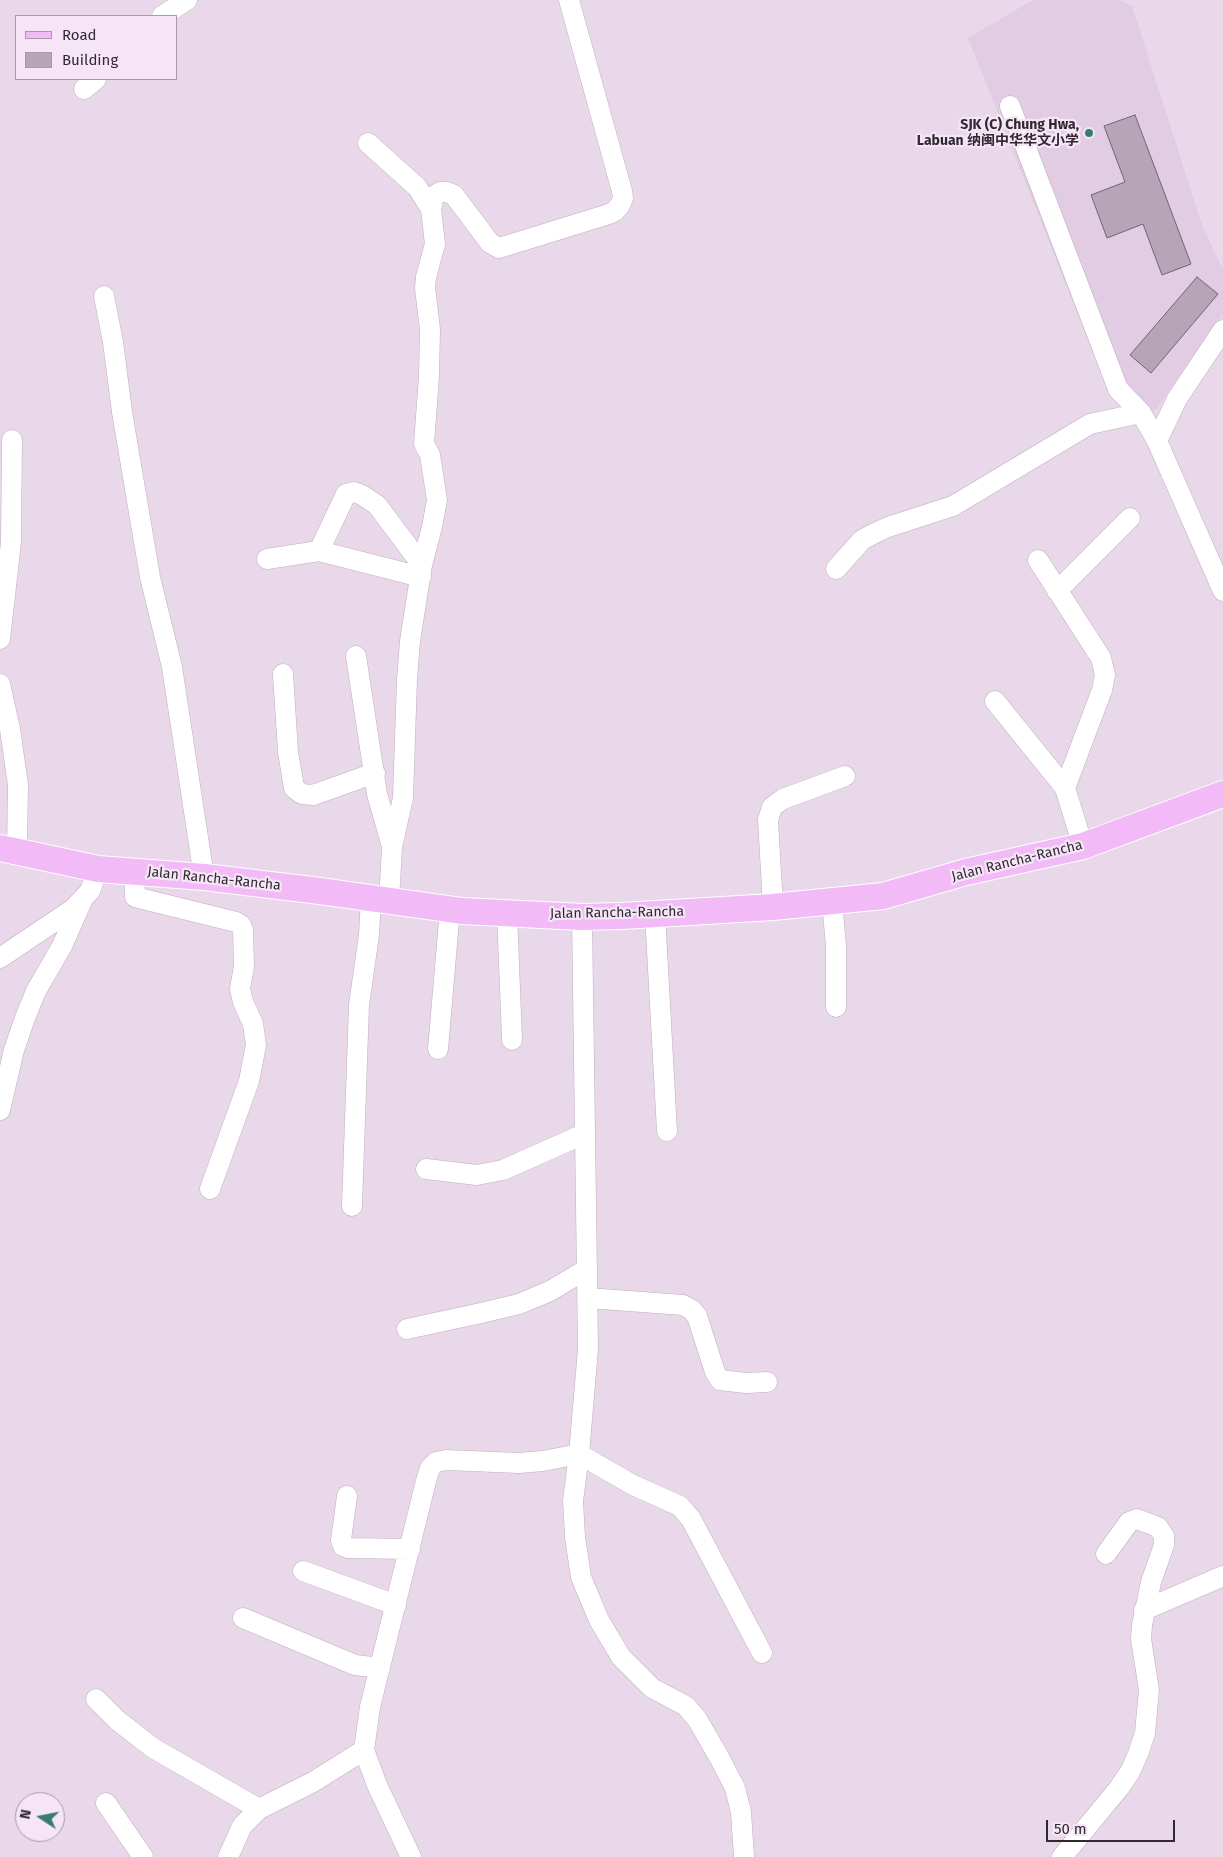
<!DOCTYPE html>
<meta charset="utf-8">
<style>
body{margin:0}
#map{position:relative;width:1223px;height:1857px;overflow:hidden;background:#e9d8e9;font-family:"Fira Sans",sans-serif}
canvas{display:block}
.legend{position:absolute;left:15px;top:15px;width:162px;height:65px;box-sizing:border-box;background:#f6e5f7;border:1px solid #a79aa7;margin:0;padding:6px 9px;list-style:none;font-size:15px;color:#302930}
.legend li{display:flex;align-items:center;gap:10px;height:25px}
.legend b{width:25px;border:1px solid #a79aa7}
.north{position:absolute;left:15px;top:1792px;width:50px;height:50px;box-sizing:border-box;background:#f6e5f7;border:1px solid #a79aa7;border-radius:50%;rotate:281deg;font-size:14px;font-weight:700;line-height:20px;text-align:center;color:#302930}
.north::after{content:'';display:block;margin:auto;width:18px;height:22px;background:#3b7b6a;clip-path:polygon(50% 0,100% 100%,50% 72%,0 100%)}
.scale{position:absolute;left:1046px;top:1820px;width:129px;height:22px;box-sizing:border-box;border:2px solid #302930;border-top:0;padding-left:6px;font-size:15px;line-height:18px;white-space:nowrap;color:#302930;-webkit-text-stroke:4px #f6e5f7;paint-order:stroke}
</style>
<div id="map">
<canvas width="1223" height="1857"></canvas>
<ul class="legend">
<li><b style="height:6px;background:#f2baf7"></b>Road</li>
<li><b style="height:14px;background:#b5a5b6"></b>Building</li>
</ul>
<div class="north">N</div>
<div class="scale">50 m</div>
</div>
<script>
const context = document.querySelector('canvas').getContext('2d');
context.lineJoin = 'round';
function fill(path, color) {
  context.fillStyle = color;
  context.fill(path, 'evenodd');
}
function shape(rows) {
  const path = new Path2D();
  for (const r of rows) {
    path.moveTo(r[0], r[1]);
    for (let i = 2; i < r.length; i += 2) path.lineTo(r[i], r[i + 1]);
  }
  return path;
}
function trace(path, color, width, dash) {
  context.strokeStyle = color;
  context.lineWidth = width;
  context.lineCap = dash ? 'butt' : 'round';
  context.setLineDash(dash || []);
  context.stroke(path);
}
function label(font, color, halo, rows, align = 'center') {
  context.font = font + ' "Fira Sans","Noto Sans SC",sans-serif';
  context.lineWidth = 4.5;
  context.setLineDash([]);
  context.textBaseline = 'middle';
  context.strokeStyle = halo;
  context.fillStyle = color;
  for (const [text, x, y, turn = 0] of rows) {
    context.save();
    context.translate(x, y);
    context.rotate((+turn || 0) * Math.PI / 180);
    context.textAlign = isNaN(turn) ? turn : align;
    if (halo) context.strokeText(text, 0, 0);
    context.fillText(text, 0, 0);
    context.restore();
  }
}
fill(shape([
 [1033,0,1119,0,1132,6,1203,228,1223,269,1223,314,1154,412,1136,396,1119,406,1107,388,968,38]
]), '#e1cce3');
const building = shape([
 [1135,115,1191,264,1162,275,1143,224,1107,238,1091,195,1125,182,1104,126,1135,115],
 [1197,277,1218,294,1151,373,1130,355,1197,277]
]);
fill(building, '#b5a5b6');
trace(building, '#736474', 1);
const minor = shape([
 [162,16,187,0],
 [84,89,96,79],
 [1010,106,1118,389,1141,413,1157,441],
 [368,143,417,187,431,209,435,244,426,277,425,288,430,329,429,376,424,444,430,455,437,500,432,527,422,565,410,641,407,679,403,798,392,847,389,901],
 [431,209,434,196,440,192,447,192,454,195,490,243,499,248,609,214,615,211,620,205,623,198,622,191,569,0],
 [104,296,113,342,122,412,150,577,172,667,204,877],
 [1223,330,1177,399,1157,441,1223,591],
 [319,551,346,494,354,492,362,495,377,505,422,565],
 [267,559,319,551,421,577],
 [1038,560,1101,658,1105,675,1102,690,1065,788],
 [836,569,862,540,873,534,888,527,953,506,1090,424,1141,413],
 [1057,591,1130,518],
 [0,639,11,542,12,440],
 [356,656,377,794,391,843],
 [283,674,288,752,294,788,302,794,313,795,375,773],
 [0,684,10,729,18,785,17,852],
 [995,701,1065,788,1083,846],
 [134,871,135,897,236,922,241,925,243,930,244,966,240,989,243,1002,253,1024,256,1045,249,1081,210,1189],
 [832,902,836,946,836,1007],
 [773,907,768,820,772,807,783,799,845,776],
 [507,913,512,1040],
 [655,914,667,1131],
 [0,958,73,909,90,891,98,869],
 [438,1049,450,909],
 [0,1110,14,1050,25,1018,36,991,62,946,82,901],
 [426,1169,477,1175,503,1170,584,1134],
 [352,1206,359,1005,369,935,371,898],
 [588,1298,683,1305,692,1310,697,1316,715,1372,720,1380,746,1383,767,1382],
 [407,1329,481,1313,519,1304,550,1291,587,1269],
 [347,1496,341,1540,343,1546,348,1548,410,1549],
 [303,1571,396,1605],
 [1144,1610,1223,1576],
 [243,1618,355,1665,380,1668],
 [96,1699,117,1720,153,1748,259,1809],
 [106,1803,143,1857],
 [228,1857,242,1826,259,1809,313,1782,364,1750],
 [411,1857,377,1785,364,1750,370,1707,426,1481,430,1468,436,1462,446,1460,519,1463,543,1461,579,1454,588,1349,582,917],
 [744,1857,741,1812,735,1788,719,1757,697,1719,686,1706,652,1688,621,1657,599,1620,581,1577,575,1537,573,1501,579,1454,633,1485,680,1506,691,1519,762,1653],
 [1062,1857,1119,1788,1130,1772,1138,1754,1145,1733,1149,1690,1141,1639,1142,1625,1151,1582,1164,1545,1164,1536,1158,1527,1137,1519,1129,1522,1106,1554]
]);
const major = shape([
 [0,848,98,869,204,877,320,891,462,911,582,917,622,916,773,907,883,896,966,872,1083,846,1223,794]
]);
trace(minor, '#beaebf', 21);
trace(major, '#fff', 28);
trace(minor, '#fff', 20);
trace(major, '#f2baf7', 26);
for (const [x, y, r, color] of [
 [1089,133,5,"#3b7b6a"]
]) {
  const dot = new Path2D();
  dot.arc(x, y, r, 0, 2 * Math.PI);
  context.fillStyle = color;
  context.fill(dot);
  trace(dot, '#f6e5f7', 2);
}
label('bold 14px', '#302930', '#f6e5f7', [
 ["SJK (C) Chung Hwa,",1079,125],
 ["Labuan 纳闽中华华文小学",1079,141]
], 'right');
label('14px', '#302930', '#f6e5f7', [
 ["Jalan Rancha-Rancha",1017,861,-14],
 ["Jalan Rancha-Rancha",214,879,6],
 ["Jalan Rancha-Rancha",617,913,-1]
]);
</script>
